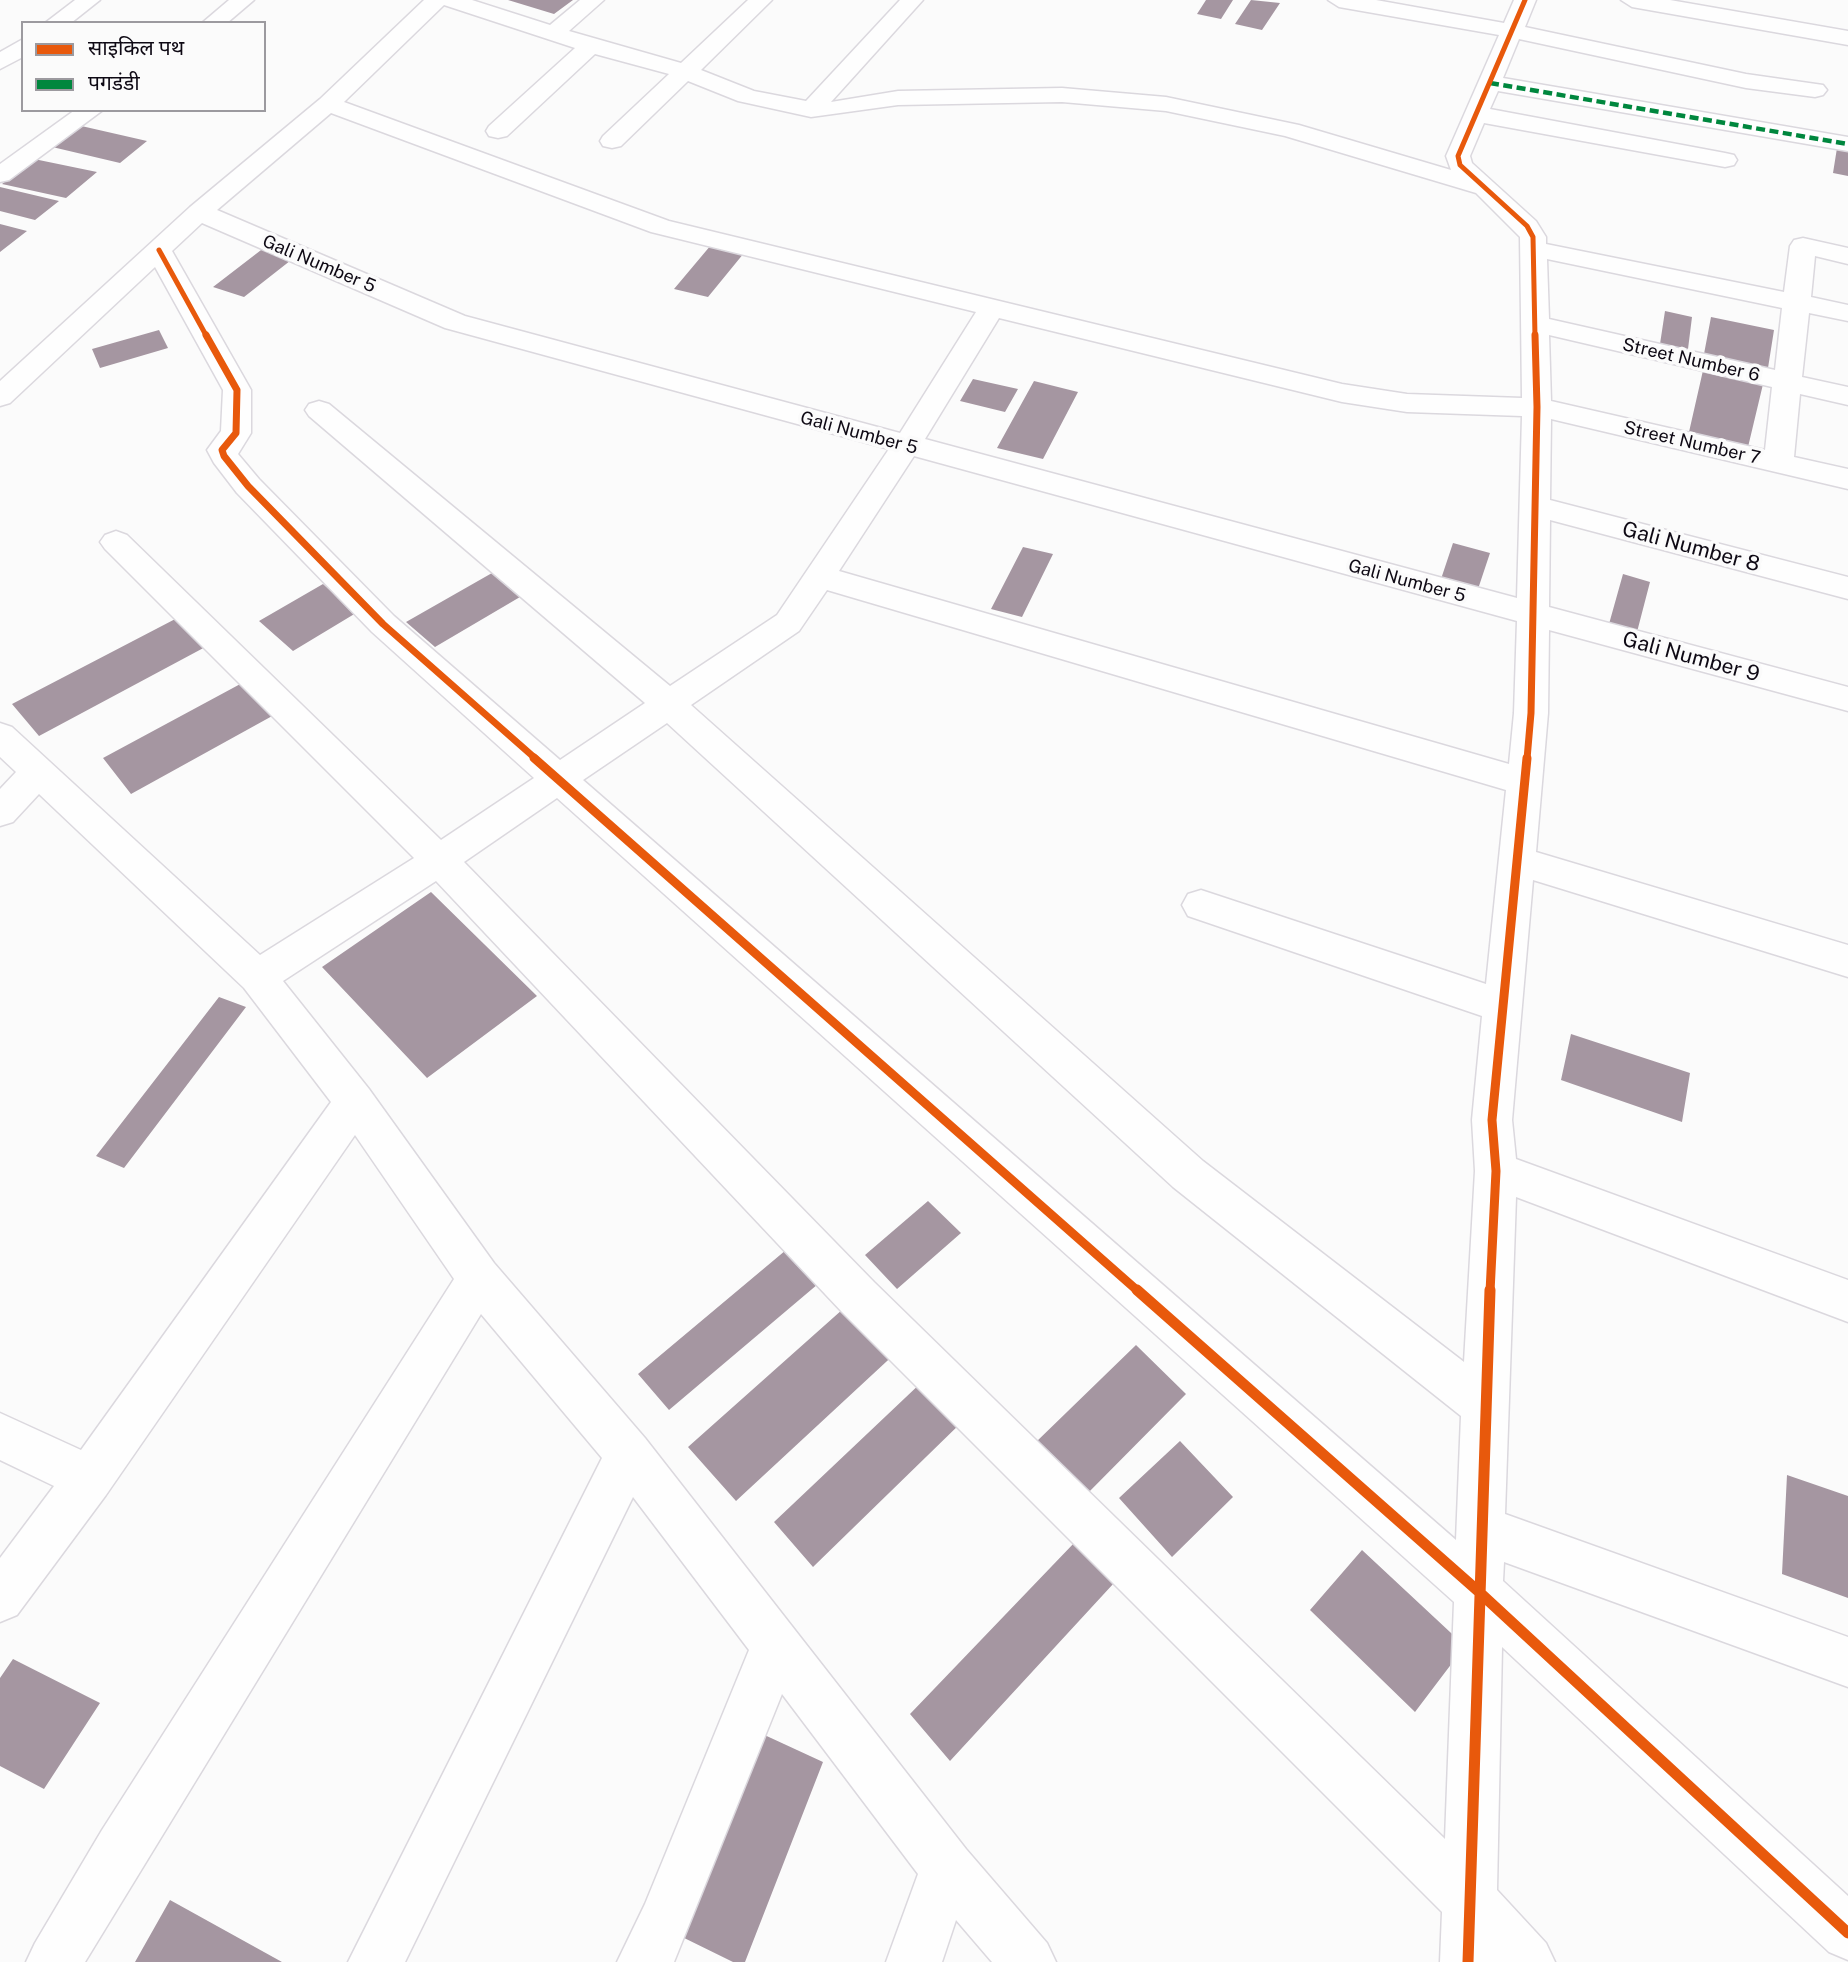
<!DOCTYPE html>
<meta charset="utf-8">
<style>
body{margin:0}
#map{position:relative;width:1848px;height:1962px;overflow:hidden;background:#fbfbfb;font-family:"Public Sans","Noto Sans Devanagari",sans-serif}
canvas{display:block}
.legend{position:absolute;left:21px;top:21px;width:245px;height:91px;box-sizing:border-box;background:#fbfbfb;border:2px solid #9c9a9f;margin:0;padding:9px 12px;list-style:none;font-size:21px;color:#0e0914}
.legend li{display:flex;align-items:center;gap:14px;height:35px}
.legend b{width:35px;border:2px solid #9c9a9f}
</style>
<div id="map">
<canvas width="1848" height="1962"></canvas>
<ul class="legend">
<li><b style="height:9px;background:#e8590c"></b>साइकिल पथ</li>
<li><b style="height:9px;background:#00873e"></b>पगडंडी</li>
</ul>
</div>
<script>
const context = document.querySelector('canvas').getContext('2d');
context.lineJoin = 'round';
function fill(path, color) {
  context.fillStyle = color;
  context.fill(path, 'evenodd');
}
function shape(rows) {
  const path = new Path2D();
  for (const r of rows) {
    path.moveTo(r[0], r[1]);
    for (let i = 2; i < r.length; i += 2) path.lineTo(r[i], r[i + 1]);
  }
  return path;
}
function trace(path, color, width, dash) {
  context.strokeStyle = color;
  context.lineWidth = width;
  context.lineCap = dash ? 'butt' : 'round';
  context.setLineDash(dash || []);
  context.stroke(path);
}
function label(font, color, halo, rows, align = 'center') {
  context.font = font + ' "Public Sans",sans-serif';
  context.lineWidth = 7;
  context.setLineDash([]);
  context.textBaseline = 'middle';
  context.strokeStyle = halo;
  context.fillStyle = color;
  for (const [text, x, y, turn = 0] of rows) {
    context.save();
    context.translate(x, y);
    context.rotate((+turn || 0) * Math.PI / 180);
    context.textAlign = isNaN(turn) ? turn : align;
    if (halo) context.strokeText(text, 0, 0);
    context.fillText(text, 0, 0);
    context.restore();
  }
}
fill(shape([
 [508,0,573,0,554,14],
 [1206,0,1233,0,1221,19,1197,14],
 [1251,0,1280,3,1262,30,1235,24],
 [77,125,147,141,120,163,48,146],
 [1837,148,1848,150,1848,176,1833,173],
 [34,159,97,172,66,198,2,184],
 [0,187,59,201,35,220,0,211],
 [0,224,27,231,0,252],
 [711,245,744,253,708,297,674,289],
 [265,247,295,257,244,297,213,287],
 [1665,311,1692,317,1688,349,1660,344],
 [1711,317,1774,330,1768,368,1704,354],
 [159,330,168,348,100,368,92,349],
 [1704,366,1764,380,1748,447,1689,432],
 [973,379,1018,389,1005,412,960,401],
 [1034,381,1078,392,1043,459,997,448],
 [1453,543,1490,553,1478,589,1441,579],
 [1023,547,1053,554,1022,617,991,609],
 [492,573,520,597,435,647,406,622],
 [1623,574,1650,582,1637,632,1609,624],
 [323,584,356,613,293,651,259,621],
 [181,616,209,645,39,736,12,704],
 [244,682,274,715,131,794,103,758],
 [431,892,537,996,427,1078,322,967],
 [219,997,246,1007,124,1168,96,1156],
 [1571,1034,1690,1073,1682,1122,1561,1080],
 [928,1201,961,1233,897,1289,865,1255],
 [786,1250,818,1284,669,1410,638,1374],
 [852,1301,900,1349,736,1501,688,1447],
 [1136,1345,1186,1394,1084,1497,1034,1444],
 [924,1380,964,1420,813,1567,774,1522],
 [1180,1441,1233,1497,1172,1557,1119,1498],
 [1787,1475,1848,1496,1848,1598,1782,1574],
 [1075,1542,1114,1583,950,1761,910,1714],
 [1362,1550,1465,1646,1415,1712,1310,1610],
 [13,1659,100,1703,44,1789,0,1766,0,1678],
 [758,1732,823,1762,745,1962,733,1962,674,1933],
 [170,1900,282,1962,135,1962]
]), '#a596a1');
const minor = shape([
 [75,0,100,0,71,23,45,23,75,0],
 [229,0,254,0,227,23,202,23,229,0],
 [424,0,472,0,550,25,580,0,604,0,569,31,681,63,748,0,772,0,701,70,754,91,806,101,900,0,923,0,831,102,898,91,1062,88,1166,97,1299,125,1451,170,1446,156,1499,35,1339,7,1328,0,1376,0,1504,23,1514,0,1536,0,1525,27,1746,74,1823,85,1827,90,1823,95,1815,97,1746,88,1519,39,1503,78,1848,137,1848,151,1498,91,1490,109,1725,153,1734,155,1737,160,1734,165,1725,167,1484,123,1470,156,1472,163,1536,221,1546,237,1546,244,1784,292,1790,246,1794,240,1803,238,1848,248,1848,264,1815,256,1811,297,1848,305,1848,321,1809,313,1802,377,1848,387,1848,405,1800,394,1794,457,1848,469,1848,489,1551,419,1550,500,1848,577,1848,599,1550,520,1549,607,1848,687,1848,711,1549,630,1548,713,1536,852,1848,945,1848,977,1533,880,1512,1120,1516,1159,1848,1280,1848,1322,1516,1197,1505,1514,1848,1637,1848,1687,1504,1562,1503,1581,1848,1896,1848,1960,1829,1952,1502,1647,1497,1890,1546,1943,1555,1962,1440,1962,1442,1912,842,1312,436,881,283,981,369,1089,494,1263,645,1438,966,1849,1047,1943,1056,1962,992,1962,956,1920,942,1962,886,1962,918,1874,782,1694,674,1962,617,1962,645,1904,749,1650,633,1497,405,1962,348,1962,602,1458,481,1314,85,1962,26,1962,35,1943,102,1830,454,1279,355,1135,106,1495,17,1615,0,1622,0,1558,54,1486,0,1460,0,1413,81,1450,331,1102,244,988,39,794,13,822,0,826,0,789,16,772,0,757,0,723,12,727,260,955,414,858,105,549,100,542,105,535,116,531,127,535,441,840,534,778,372,632,237,493,214,463,207,450,221,431,223,390,155,267,10,403,0,406,0,381,190,207,320,99,424,0],
 [444,5,575,48,489,126,486,131,489,136,498,138,507,136,595,54,669,74,603,136,600,141,603,146,612,148,621,146,688,81,738,101,811,117,898,105,1062,102,1166,111,1285,136,1476,193,1520,237,1522,398,1407,394,1342,384,669,221,344,102,444,5],
 [331,113,651,232,976,312,900,433,465,316,217,210,331,113],
 [202,223,445,328,889,449,777,615,670,686,329,404,319,401,309,404,305,410,309,416,645,703,560,760,394,616,259,479,238,454,251,433,251,390,172,251,202,223],
 [1547,259,1782,308,1775,370,1549,319,1547,259],
 [999,318,1342,402,1407,412,1522,416,1517,598,925,439,999,318],
 [1549,335,1772,387,1765,450,1551,401,1549,335],
 [914,456,1517,621,1514,713,1509,764,839,571,914,456],
 [827,590,1506,790,1486,984,1201,890,1188,894,1182,905,1188,916,1482,1016,1472,1120,1475,1171,1464,1362,1203,1161,691,705,799,631,827,590],
 [667,723,1173,1187,1461,1416,1456,1540,583,780,667,723],
 [557,798,1454,1602,1445,1839,874,1282,464,862,557,798],
 [1621,0,1670,0,1848,31,1848,45,1632,7,1621,0],
 [23,39,23,57,0,69,0,52,23,39],
 [75,110,103,110,9,180,0,182,0,164,75,110]
]);
trace(minor, '#dbd8de', 3);
fill(minor, '#fefefe');
trace(shape([
 [1490,83,1848,144]
]), '#00873e', 4.5, [9, 4.5]);
trace(shape([
 [1525,0,1458,156,1460,165,1527,226,1533,237,1535,337],
 [159,250,207,337]
]), '#e8590c', 5);
trace(shape([
 [206,335,237,390,236,433,222,450,224,456,248,486,383,624,536,759],
 [1527,759,1531,713,1537,407,1535,335]
]), '#e8590c', 7);
trace(shape([
 [534,758,1139,1292],
 [1490,1292,1496,1171,1492,1120,1527,758]
]), '#e8590c', 9);
trace(shape([
 [1137,1290,1478,1591,1848,1933],
 [1468,1962,1490,1290]
]), '#e8590c', 11);
label('18px', '#0e0914', '#fbfbfb', [
 ["Gali Number 5",319,264,23],
 ["Street Number 6",1691,360,13],
 ["Gali Number 5",859,433,15],
 ["Street Number 7",1692,443,13],
 ["Gali Number 5",1407,581,15]
]);
label('21px', '#0e0914', '#fbfbfb', [
 ["Gali Number 8",1691,547,15],
 ["Gali Number 9",1691,657,15]
]);
</script>
